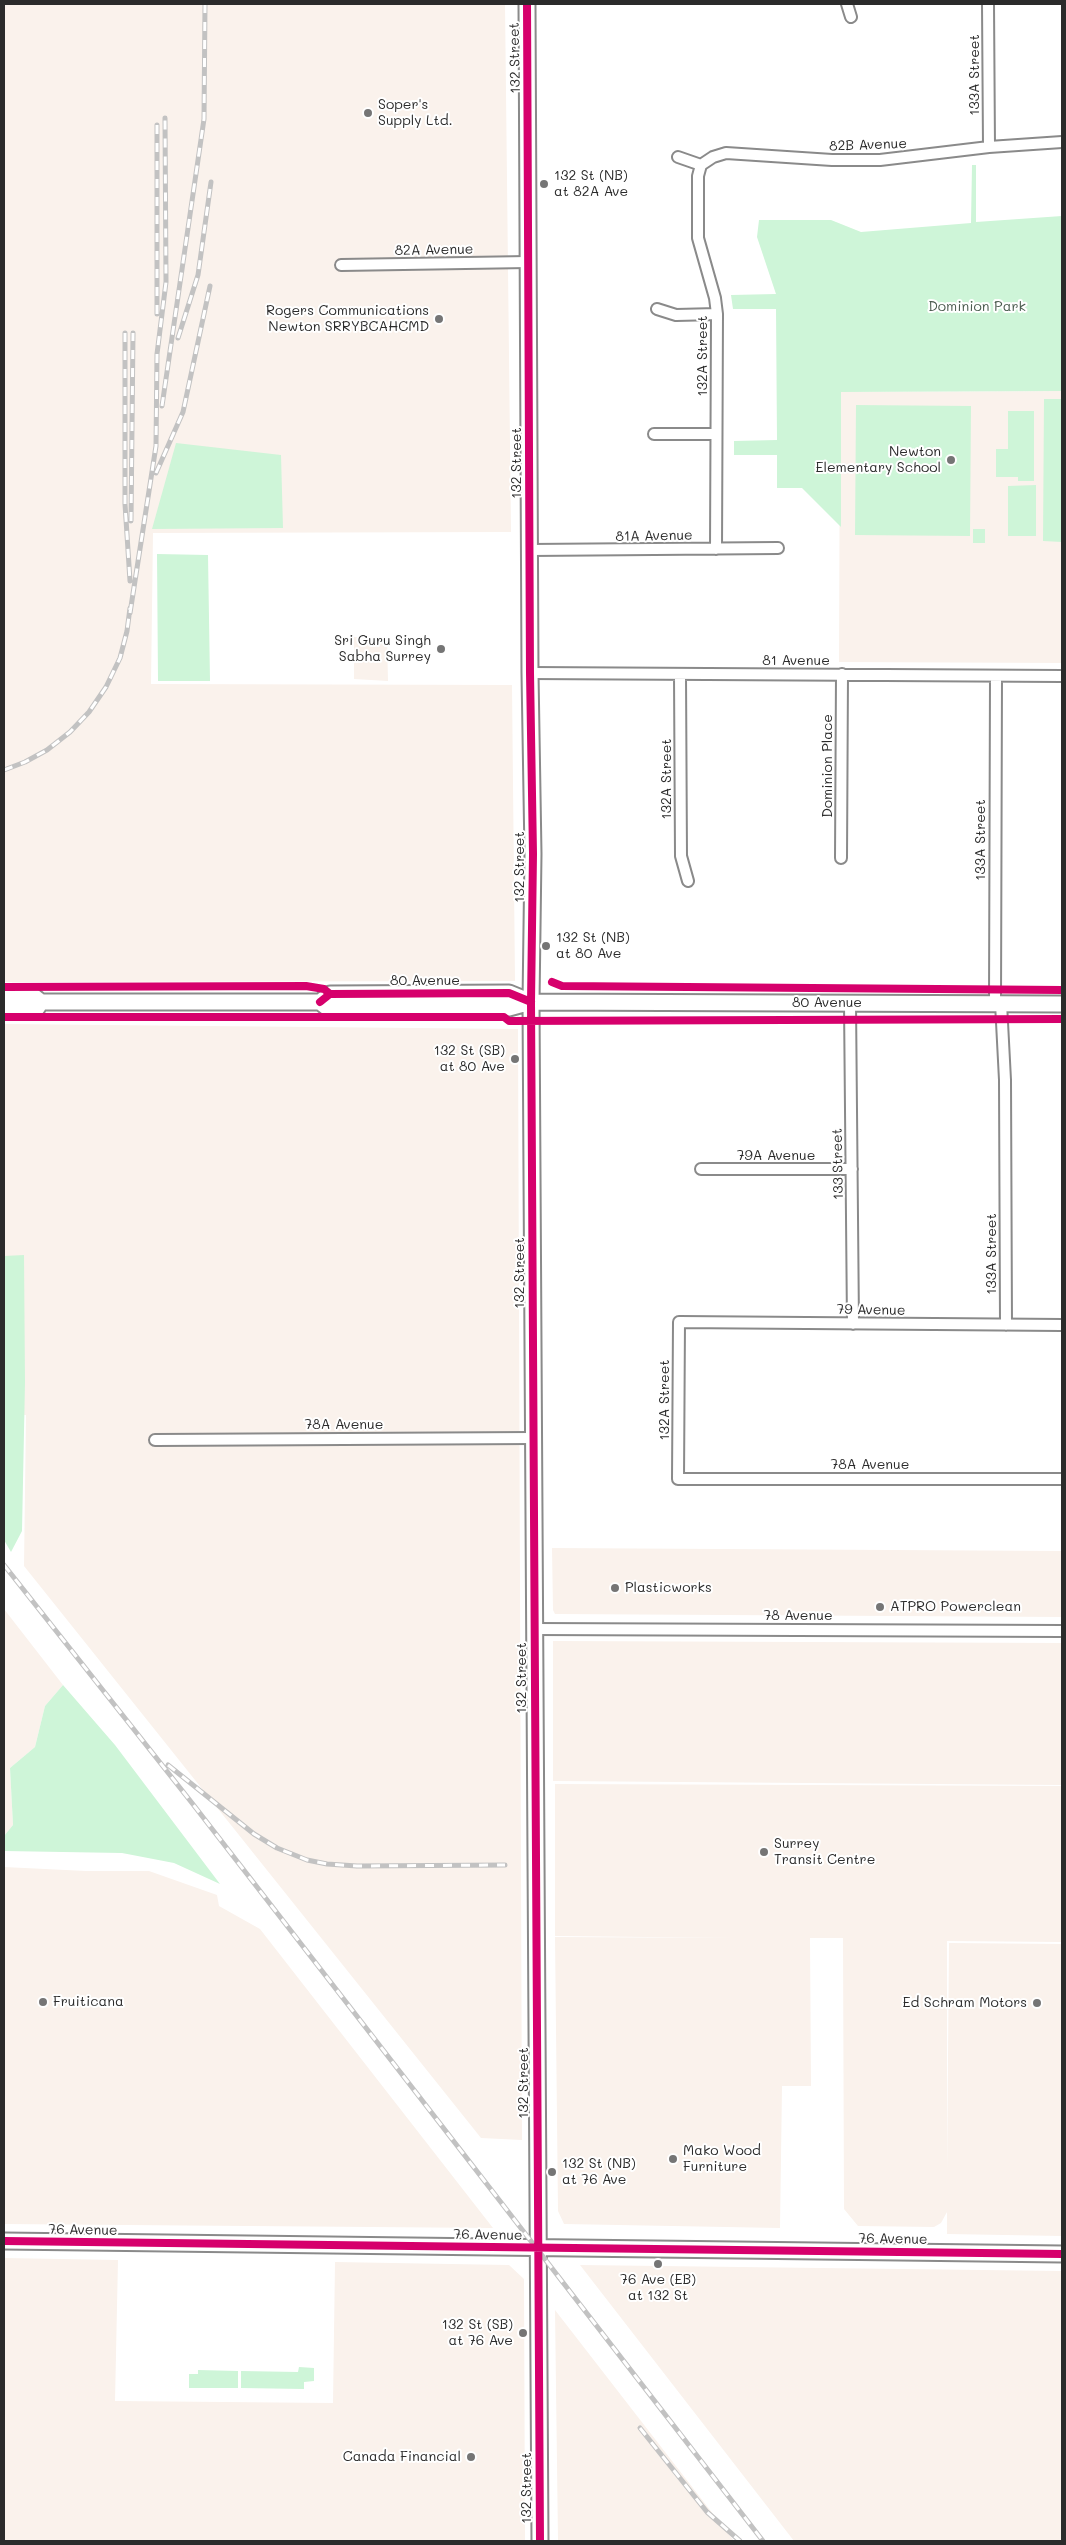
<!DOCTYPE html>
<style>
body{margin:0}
#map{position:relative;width:1066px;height:2545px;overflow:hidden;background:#fff;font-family:Mali,sans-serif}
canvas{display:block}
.frame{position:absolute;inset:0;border:5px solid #2b2b2b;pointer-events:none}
</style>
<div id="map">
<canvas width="1066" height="2545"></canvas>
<div class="frame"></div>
</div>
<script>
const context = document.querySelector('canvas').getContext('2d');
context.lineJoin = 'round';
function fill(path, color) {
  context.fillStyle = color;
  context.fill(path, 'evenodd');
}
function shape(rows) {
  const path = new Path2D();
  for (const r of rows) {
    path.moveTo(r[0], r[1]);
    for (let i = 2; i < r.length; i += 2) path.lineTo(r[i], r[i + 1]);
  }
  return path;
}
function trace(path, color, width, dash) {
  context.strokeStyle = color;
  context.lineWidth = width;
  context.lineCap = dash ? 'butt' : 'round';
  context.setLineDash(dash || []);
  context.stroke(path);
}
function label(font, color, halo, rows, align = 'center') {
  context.font = font + ' Mali,sans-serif';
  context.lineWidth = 4;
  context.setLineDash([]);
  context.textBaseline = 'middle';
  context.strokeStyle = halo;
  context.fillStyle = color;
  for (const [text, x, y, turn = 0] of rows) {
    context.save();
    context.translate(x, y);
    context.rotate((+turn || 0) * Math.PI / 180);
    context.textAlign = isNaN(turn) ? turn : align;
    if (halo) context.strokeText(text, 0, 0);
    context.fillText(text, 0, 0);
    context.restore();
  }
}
fill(shape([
 [4,4,505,4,511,532,153,533,151,684,512,685,515,981,4,982],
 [1062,391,1062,663,839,662,840,392],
 [354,637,387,637,388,681,354,679],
 [4,1024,518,1029,522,2140,481,2138,24,1566,26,1415,4,1415],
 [552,1548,1062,1551,1062,1617,555,1614,553,1610],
 [4,1609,63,1685,45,1706,35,1747,10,1768,13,1825,4,1836],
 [553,1641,1062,1643,1062,1785,553,1781],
 [555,1784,1062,1786,1062,1942,947,1941,947,2175,949,1943,1062,1944,1062,2236,947,2234,947,2212,941,2223,934,2227,858,2226,844,2209,843,1938,810,1938,811,2086,782,2086,780,2228,564,2224,558,2211,555,1937,739,1938,555,1936],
 [4,1867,86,1871,149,1871,217,1895,219,1906,260,1929,493,2228,4,2224],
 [4,2258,118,2260,115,2401,333,2403,335,2262,509,2265,524,2279,525,2541,4,2541],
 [580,2265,1062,2271,1062,2541,794,2541],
 [555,2310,734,2541,558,2541]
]), '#faf2ec');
fill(shape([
 [972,165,976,165,976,222,1062,216,1062,391,841,392,841,527,802,488,777,488,777,455,734,455,734,441,777,440,776,309,733,309,731,295,776,294,757,237,759,220,831,220,861,232,971,223],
 [1044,399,1062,399,1062,542,1043,541],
 [856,405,971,406,970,536,855,535],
 [1008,411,1034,411,1034,481,1018,481,1018,477,996,477,996,449,1008,449],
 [176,443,281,455,283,528,152,529],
 [1036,485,1036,536,1008,536,1008,486],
 [973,529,985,529,985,543,973,543],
 [157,554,208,555,210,681,158,681],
 [24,1255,25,1382,22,1531,11,1552,4,1540,4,1256],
 [63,1685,115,1745,220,1884,174,1863,122,1853,4,1851,4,1836,13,1825,10,1768,35,1747,45,1706],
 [299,2367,314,2368,314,2381,304,2382,304,2389,241,2388,241,2371,298,2372],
 [198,2370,238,2371,238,2388,189,2388,189,2374,198,2374]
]), '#cef5d8');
const street = shape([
 [847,4,851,17],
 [988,4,989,147],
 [678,157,701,165],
 [341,265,528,262],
 [657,309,676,315,717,314],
 [654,434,716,434],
 [716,549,717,314,715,298,698,238,698,176,701,165,713,157,726,153,832,160,880,160,989,147,1062,142],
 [530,550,778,548],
 [530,673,1062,676],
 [680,675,681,856,688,881],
 [841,858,842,674],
 [850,1003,853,1324],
 [995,1003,996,677],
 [1001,1003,1005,1080,1006,1325],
 [701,1169,852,1169],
 [1062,1325,679,1322,678,1479,1062,1479],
 [155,1440,533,1438],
 [534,1629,1062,1631]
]);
const secondary = shape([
 [527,4,530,673,533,854,531,1002,540,2541],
 [4,995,32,995,41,1002],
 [41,1002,320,1002,329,1009,509,1008,531,1002,1062,1004],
 [320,1002,330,994,509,993,531,1002],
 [4,1008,37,1008,41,1002],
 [4,2241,1062,2254]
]);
trace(street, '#8a8a8a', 14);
trace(secondary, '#8a8a8a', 19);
trace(street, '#fff', 10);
trace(secondary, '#fff', 15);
const rail = shape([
 [157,125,157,314],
 [125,333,125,504,130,581],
 [178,338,198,275,211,182],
 [162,406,204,119,205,4],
 [156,473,183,412,210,286],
 [131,521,133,333],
 [130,613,156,446,157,354,166,282,165,118],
 [4,770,25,762,47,750,70,732,89,712,106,687,120,658,127,631,130,608],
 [4,1565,192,1803,763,2541],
 [168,1765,254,1834,277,1848,307,1860,327,1864,357,1866,505,1865],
 [640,2428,707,2512,740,2541]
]);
trace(rail, '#c2c2c2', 5);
trace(rail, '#fff', 3, [9]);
trace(shape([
 [527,4,530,673,533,854,531,1002,540,2541],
 [552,982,562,986,1062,990],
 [4,987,306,986,324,989,330,994],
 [320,1002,330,994,509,993,531,1002],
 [4,1017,504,1017,509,1021,1062,1019],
 [4,2241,1062,2254]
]), '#d6006c', 8);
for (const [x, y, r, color] of [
 [368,113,5,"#757575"],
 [544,184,5,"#757575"],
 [439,319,5,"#757575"],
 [951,460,5,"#757575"],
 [441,649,5,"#757575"],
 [546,946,5,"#757575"],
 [515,1059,5,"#757575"],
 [615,1588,5,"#757575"],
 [880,1607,5,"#757575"],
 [764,1852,5,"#757575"],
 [43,2002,5,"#757575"],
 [1037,2003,5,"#757575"],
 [673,2159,5,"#757575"],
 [552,2172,5,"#757575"],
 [658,2264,5,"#757575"],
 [523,2333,5,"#757575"],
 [471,2457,5,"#757575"]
]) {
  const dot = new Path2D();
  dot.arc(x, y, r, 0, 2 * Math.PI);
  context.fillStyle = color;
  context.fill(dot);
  trace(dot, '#fff', 2);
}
label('14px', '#2b2b2b', '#fff', [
 ["132 Street",515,58,-91],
 ["133A Street",975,75,-90],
 ["82B Avenue",868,145,-2],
 ["82A Avenue",434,250,-1],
 ["132A Street",703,356,-90],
 ["132 Street",517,463,-90],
 ["81A Avenue",654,536,-1],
 ["81 Avenue",796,661],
 ["Dominion Place",828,766,-90],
 ["132A Street",667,779,-90],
 ["133A Street",981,840,-90],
 ["132 Street",520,867,-90],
 ["80 Avenue",425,981],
 ["80 Avenue",827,1003],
 ["79A Avenue",776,1156],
 ["133 Street",838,1164,-91],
 ["133A Street",992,1254,-90],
 ["132 Street",520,1273,-90],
 ["79 Avenue",871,1310,1],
 ["132A Street",665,1400,-90],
 ["78A Avenue",344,1425],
 ["78A Avenue",870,1465],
 ["78 Avenue",798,1616],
 ["132 Street",522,1678,-90],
 ["132 Street",524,2083,-90],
 ["76 Avenue",83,2230,1],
 ["76 Avenue",488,2235,1],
 ["76 Avenue",893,2239,1],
 ["132 Street",527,2488,-90]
]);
label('14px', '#2b2b2b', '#fff', [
 ["Soper's",378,105],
 ["Supply Ltd.",378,121],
 ["132 St (NB)",554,176],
 ["at 82A Ave",554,192],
 ["Rogers Communications",429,311,"right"],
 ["Newton SRRYBCAHCMD",429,327,"right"],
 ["Newton",941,452,"right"],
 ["Elementary School",941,468,"right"],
 ["Sri Guru Singh",431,641,"right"],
 ["Sabha Surrey",431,657,"right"],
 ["132 St (NB)",556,938],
 ["at 80 Ave",556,954],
 ["132 St (SB)",505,1051,"right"],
 ["at 80 Ave",505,1067,"right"],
 ["Plasticworks",625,1588],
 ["ATPRO Powerclean",890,1607],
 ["Surrey",774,1844],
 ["Transit Centre",774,1860],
 ["Fruiticana",53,2002],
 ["Ed Schram Motors",1027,2003,"right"],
 ["Mako Wood",683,2151],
 ["Furniture",683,2167],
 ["132 St (NB)",562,2164],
 ["at 76 Ave",562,2180],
 ["76 Ave (EB)",658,2280,"center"],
 ["at 132 St",658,2296,"center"],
 ["132 St (SB)",513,2325,"right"],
 ["at 76 Ave",513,2341,"right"],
 ["Canada Financial",461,2457,"right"]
], 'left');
label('14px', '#4a5b4e', '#fff', [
 ["Dominion Park",977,307]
]);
</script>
